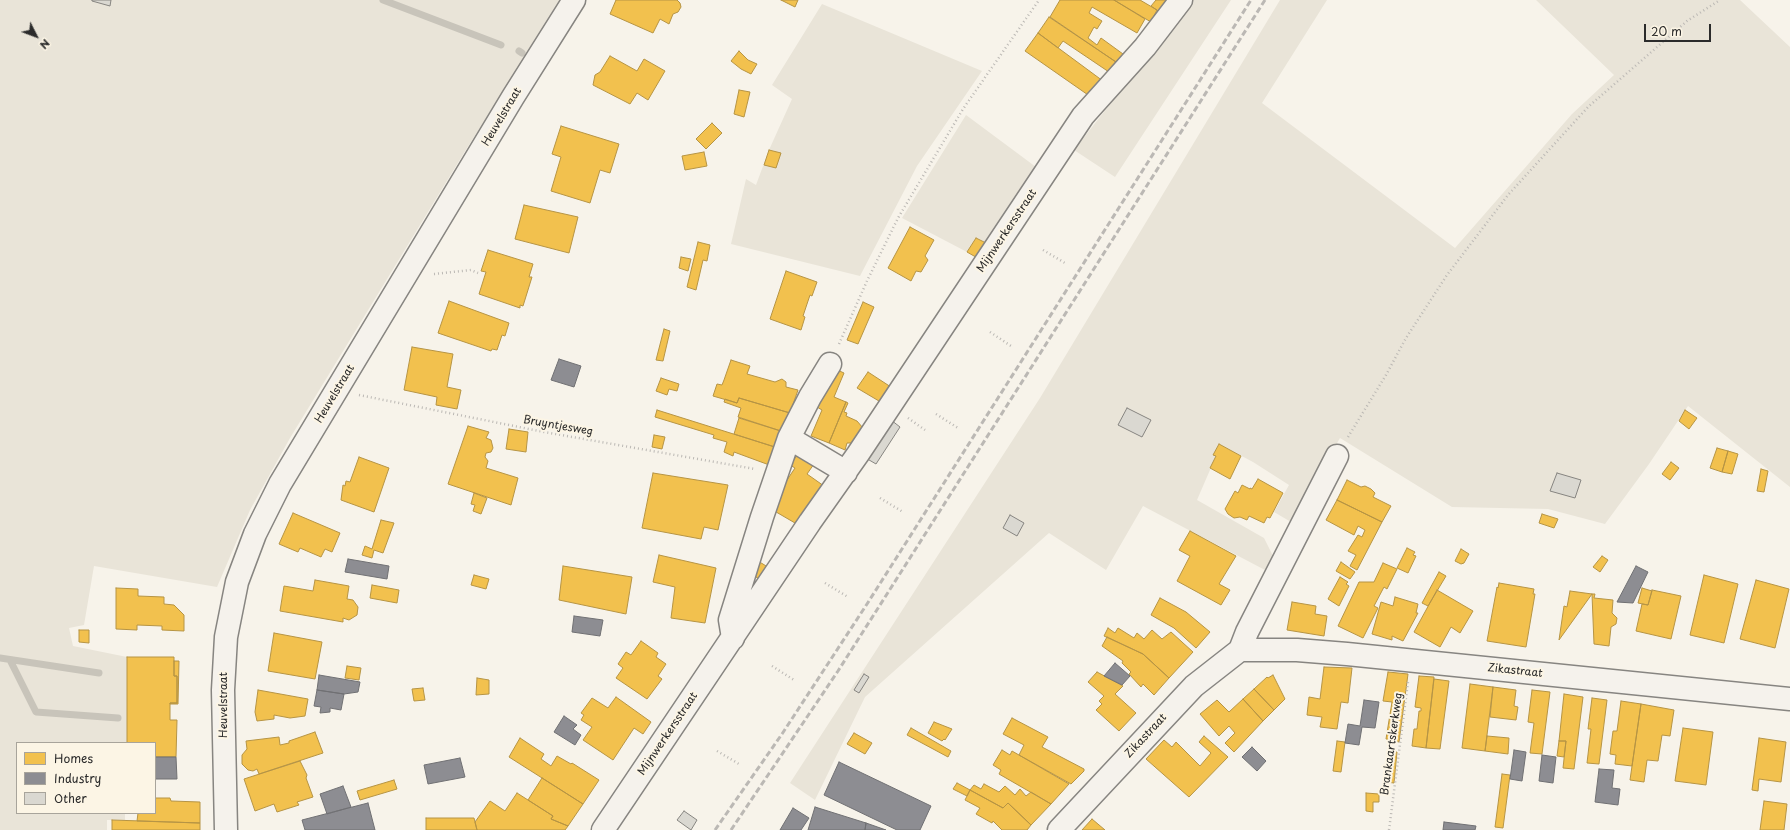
<!DOCTYPE html>
<style>
body{margin:0}
#map{position:relative;width:1790px;height:830px;overflow:hidden;background:#f7f3ea;font-family:"Playpen Sans",sans-serif}
canvas{display:block}
.legend{position:absolute;left:16px;top:742px;width:140px;height:72px;box-sizing:border-box;background:#fcf5e5;border:1px solid #a8a49b;margin:0;padding:5px 7px;list-style:none;font-size:12px;color:#2b2b2b}
.legend li{display:flex;align-items:center;gap:8px;height:20px}
.legend b{width:20px;border:1px solid #a8a49b}
.north{position:absolute;left:16px;top:16px;width:40px;height:40px;-webkit-text-stroke:3px #fcf5e5;paint-order:stroke;rotate:132deg;font-size:11px;font-weight:700;line-height:16px;text-align:center;color:#2b2b2b}
.north::after{content:'';display:block;margin:auto;width:14px;height:18px;background:#2b2b2b;clip-path:polygon(50% 0,100% 100%,50% 72%,0 100%)}
.scale{position:absolute;left:1644px;top:24px;width:67px;height:18px;box-sizing:border-box;border:2px solid #2b2b2b;border-top:0;padding-left:5px;font-size:12px;line-height:14px;white-space:nowrap;color:#2b2b2b;-webkit-text-stroke:3px #fcf5e5;paint-order:stroke}
</style>
<div id="map">
<canvas width="1790" height="830"></canvas>
<ul class="legend">
<li><b style="height:11px;background:#f2c14e"></b>Homes</li>
<li><b style="height:11px;background:#8d8d92"></b>Industry</li>
<li><b style="height:11px;background:#dad8d1"></b>Other</li>
</ul>
<div class="north">N</div>
<div class="scale">20 m</div>
</div>
<script>
const context = document.querySelector('canvas').getContext('2d');
context.lineJoin = 'round';
function fill(path, color) {
  context.fillStyle = color;
  context.fill(path, 'evenodd');
}
function shape(rows) {
  const path = new Path2D();
  for (const r of rows) {
    path.moveTo(r[0], r[1]);
    for (let i = 2; i < r.length; i += 2) path.lineTo(r[i], r[i + 1]);
  }
  return path;
}
function trace(path, color, width, dash) {
  context.strokeStyle = color;
  context.lineWidth = width;
  context.lineCap = dash ? 'butt' : 'round';
  context.setLineDash(dash || []);
  context.stroke(path);
}
function label(font, color, halo, rows, align = 'center') {
  context.font = font + ' "Playpen Sans",sans-serif';
  context.lineWidth = 4;
  context.setLineDash([]);
  context.textBaseline = 'middle';
  context.strokeStyle = halo;
  context.fillStyle = color;
  for (const [text, x, y, turn = 0] of rows) {
    context.save();
    context.translate(x, y);
    context.rotate((+turn || 0) * Math.PI / 180);
    context.textAlign = isNaN(turn) ? turn : align;
    if (halo) context.strokeText(text, 0, 0);
    context.fillText(text, 0, 0);
    context.restore();
  }
}
fill(shape([
 [0,0,562,0,467,148,290,438,250,510,217,587,94,566,84,625,69,628,73,646,127,657,127,743,17,743,17,813,125,813,125,820,107,820,107,830,0,830],
 [1192,0,1231,0,1115,177,1074,150],
 [1280,0,1327,0,1262,103,1455,248,1572,114,1614,75,1536,0,1740,0,1790,47,1790,487,1688,406,1649,464,1605,524,1548,509,1452,507,1340,438,1291,522,1274,512,1289,485,1253,462,1219,444,1213,455,1216,456,1197,500,1264,538,1273,556,1265,570,1143,506,1106,570,1049,533,865,697,815,800,790,783,1040,398],
 [822,4,982,71,917,166,860,276,731,244,746,179,756,185,769,150,792,99,772,85],
 [966,115,1040,170,990,245,976,238,967,252,902,218]
]), '#e9e4d8');
const homes = shape([
 [616,0,677,0,680,3,681,7,678,12,673,14,669,24,660,19,653,33,610,14,616,0],
 [781,0,798,0,795,7,781,0],
 [1060,0,1114,0,1145,19,1137,33,1092,7,1089,13,1102,21,1097,29,1094,27,1088,38,1097,45,1101,38,1123,54,1116,62,1050,17,1060,0],
 [1114,0,1140,0,1157,10,1151,22,1114,0],
 [1156,0,1170,0,1161,13,1151,6,1156,0],
 [1049,17,1116,62,1109,72,1063,41,1058,48,1038,33,1049,17],
 [1038,33,1103,81,1091,97,1025,51,1038,33],
 [739,51,748,60,757,64,751,74,741,69,731,61,739,51],
 [610,56,637,71,644,59,665,71,648,100,637,93,630,104,593,85,595,75,600,72,610,56],
 [739,90,750,92,744,117,734,114,739,90],
 [712,123,722,133,706,149,696,139,712,123],
 [561,126,619,144,610,173,600,170,590,203,551,191,561,157,552,154,561,126],
 [769,150,781,153,776,168,764,165,769,150],
 [704,152,707,166,685,170,682,156,704,152],
 [524,205,578,217,569,253,515,239,524,205],
 [910,227,934,240,925,256,928,260,921,272,916,271,911,281,888,268,910,227],
 [976,238,990,245,981,260,967,252,976,238],
 [698,242,710,245,707,261,703,260,696,290,687,287,698,242],
 [488,250,533,264,529,277,532,277,523,306,520,305,520,308,479,294,486,272,481,271,488,250],
 [681,257,691,259,688,271,679,268,681,257],
 [786,271,817,282,812,296,810,295,803,316,805,317,801,330,770,319,786,271],
 [449,301,509,323,505,336,502,335,497,350,492,349,491,351,438,333,449,301],
 [863,302,874,307,858,344,847,340,863,302],
 [664,329,670,331,663,361,656,360,664,329],
 [412,347,453,354,447,387,461,390,457,409,436,405,437,397,404,390,412,347],
 [731,360,750,366,747,374,775,382,782,379,786,382,786,387,798,390,790,413,739,398,737,403,713,396,717,384,722,385,724,380,731,360],
 [833,368,844,373,834,397,846,402,829,443,811,436,822,410,817,407,833,368],
 [868,372,894,389,884,404,857,388,868,372],
 [661,378,679,384,677,391,669,389,667,395,656,391,661,378],
 [739,398,790,413,784,432,738,417,741,408,724,402,725,399,737,403,739,398],
 [846,402,848,403,844,412,847,413,846,416,857,421,863,428,856,443,847,443,845,450,829,443,846,402],
 [657,410,778,448,772,466,734,452,733,456,724,452,727,442,713,438,714,435,655,417,657,410],
 [1685,410,1697,418,1689,429,1679,421,1685,410],
 [739,418,784,432,778,448,734,434,739,418],
 [468,426,489,432,486,438,491,440,493,448,491,452,486,453,485,457,488,461,486,468,518,478,511,505,448,484,468,426],
 [509,429,528,432,526,452,506,449,509,429],
 [654,435,665,437,662,449,652,447,654,435],
 [1219,444,1241,456,1230,479,1210,468,1216,456,1213,455,1219,444],
 [1717,448,1728,451,1722,472,1710,468,1717,448],
 [1728,451,1738,454,1732,474,1722,472,1728,451],
 [798,454,814,464,807,474,824,486,804,515,802,514,795,523,771,509,777,495,795,468,790,465,798,454],
 [359,457,389,468,374,512,341,500,343,485,345,486,346,481,350,482,359,457],
 [1671,462,1679,468,1670,480,1662,474,1671,462],
 [1761,469,1768,471,1764,492,1757,491,1761,469],
 [653,473,728,485,718,530,704,527,701,539,642,528,653,473],
 [1258,479,1283,493,1270,518,1267,517,1264,523,1249,516,1247,520,1240,517,1234,518,1228,514,1225,509,1235,491,1238,493,1242,485,1250,489,1250,488,1252,489,1258,479],
 [1347,480,1361,487,1365,486,1371,489,1375,493,1373,497,1391,506,1382,522,1337,500,1347,480],
 [474,493,487,498,481,514,473,511,475,505,471,504,474,493],
 [1337,500,1382,522,1357,570,1350,566,1356,555,1348,551,1358,535,1362,537,1365,530,1358,526,1354,535,1326,520,1337,500],
 [293,513,340,533,332,552,325,549,321,557,300,548,298,552,279,544,293,513],
 [1542,514,1558,519,1554,528,1539,523,1542,514],
 [381,520,394,523,383,553,374,550,372,558,362,555,365,546,372,549,381,520],
 [1190,531,1236,556,1219,584,1230,590,1221,605,1177,581,1190,556,1179,550,1190,531],
 [1407,548,1415,552,1413,555,1416,556,1408,573,1397,568,1407,548],
 [1461,549,1469,554,1464,563,1461,564,1455,561,1461,549],
 [659,555,716,568,705,623,671,618,675,587,653,582,659,555],
 [1602,556,1608,560,1600,572,1593,567,1602,556],
 [758,561,771,569,762,581,750,573,758,561],
 [1341,562,1355,572,1350,579,1336,571,1341,562],
 [1383,563,1397,569,1387,589,1384,587,1374,606,1378,608,1363,638,1338,626,1359,582,1374,582,1383,563],
 [563,566,632,577,626,614,559,600,563,566],
 [1439,572,1446,576,1428,606,1422,603,1439,572],
 [474,575,489,579,486,589,471,585,474,575],
 [1704,575,1738,584,1724,643,1690,635,1704,575],
 [1340,577,1348,582,1346,584,1349,586,1339,606,1328,599,1340,577],
 [315,580,349,586,347,599,353,600,358,607,357,615,349,620,343,618,343,622,280,611,284,586,313,591,315,580],
 [1756,580,1789,589,1775,648,1740,639,1756,580],
 [1499,583,1534,589,1533,594,1535,594,1526,647,1487,641,1497,587,1498,588,1499,583],
 [372,585,399,590,397,603,370,598,372,585],
 [116,588,138,589,138,596,164,597,164,604,174,605,184,615,184,631,162,630,162,626,137,625,137,630,116,629,116,588],
 [1642,588,1652,591,1648,605,1638,603,1642,588],
 [1437,590,1473,611,1460,633,1451,627,1440,647,1414,632,1437,590],
 [1652,590,1681,596,1671,639,1636,631,1642,604,1648,605,1652,590],
 [1570,591,1592,594,1559,640,1564,606,1567,607,1570,591],
 [1592,594,1595,594,1594,598,1613,600,1612,613,1617,618,1616,624,1611,627,1609,646,1594,644,1592,594],
 [1395,597,1418,604,1416,613,1418,613,1403,641,1392,636,1392,640,1372,634,1381,602,1393,606,1395,597],
 [1160,598,1186,612,1210,632,1196,648,1174,628,1151,615,1160,598],
 [1292,602,1316,606,1315,614,1327,616,1324,636,1287,630,1292,602],
 [1108,628,1115,633,1118,628,1134,638,1137,633,1144,639,1152,630,1162,639,1171,632,1193,652,1169,678,1143,654,1104,636,1108,628],
 [79,630,89,630,89,643,79,642,79,630],
 [274,633,322,642,315,679,268,671,274,633],
 [1107,637,1143,654,1169,678,1154,695,1143,684,1141,687,1129,674,1131,672,1122,663,1123,661,1102,646,1107,637],
 [641,641,658,653,656,657,666,664,658,676,662,679,647,699,616,678,623,668,618,664,626,652,631,655,641,641],
 [127,657,174,657,174,676,177,676,177,703,170,703,170,720,177,720,176,757,155,757,155,743,127,743,127,657],
 [174,661,179,661,178,704,170,704,170,703,177,703,177,676,174,676,174,661],
 [347,666,361,668,359,680,345,678,347,666],
 [1324,667,1352,668,1348,703,1341,702,1337,729,1320,727,1322,717,1307,715,1309,697,1320,699,1324,667],
 [1097,672,1123,686,1115,694,1136,713,1119,731,1096,710,1102,704,1099,701,1104,696,1088,682,1097,672],
 [1388,672,1408,674,1399,742,1386,739,1392,702,1383,701,1388,672],
 [1273,675,1285,699,1274,710,1254,689,1267,677,1268,678,1273,675],
 [1419,676,1434,677,1426,748,1412,746,1414,729,1417,729,1419,711,1421,711,1421,708,1415,707,1419,676],
 [477,678,489,680,489,694,476,695,477,678],
 [1434,679,1449,681,1440,749,1426,748,1434,679],
 [1470,684,1493,687,1485,751,1462,748,1470,684],
 [1493,687,1516,690,1514,706,1518,707,1516,720,1490,717,1493,687],
 [423,688,425,700,414,701,412,689,423,688],
 [1254,689,1274,710,1263,721,1243,699,1254,689],
 [258,690,308,699,305,716,290,718,274,715,274,719,257,721,255,712,258,690],
 [1532,690,1550,692,1542,754,1530,753,1534,723,1528,722,1532,690],
 [1564,694,1583,697,1574,769,1563,768,1566,741,1559,741,1564,694],
 [616,697,651,722,643,734,634,728,613,760,583,740,592,727,581,720,584,715,581,713,592,698,608,708,616,697],
 [1592,698,1607,700,1599,764,1587,763,1591,729,1588,729,1592,698],
 [1243,699,1263,721,1234,752,1225,743,1235,733,1229,726,1219,736,1200,714,1217,700,1229,712,1243,699],
 [1621,701,1641,704,1632,766,1615,764,1616,755,1610,754,1613,731,1617,731,1621,701],
 [1641,704,1674,710,1670,736,1662,735,1658,761,1647,760,1644,782,1630,780,1641,704],
 [1012,718,1048,737,1042,747,1084,769,1084,771,1071,784,1019,755,1024,745,1003,734,1012,718],
 [934,722,952,729,945,740,944,739,942,741,928,733,934,722],
 [911,728,951,751,948,757,907,735,911,728],
 [1683,728,1713,732,1706,785,1675,781,1683,728],
 [315,732,323,753,259,774,257,769,253,771,248,770,242,764,242,755,247,749,246,741,279,737,280,745,289,743,289,741,315,732],
 [854,733,872,743,865,754,847,744,854,733],
 [1204,736,1228,757,1189,797,1146,759,1164,740,1172,747,1176,742,1200,766,1211,753,1199,742,1204,736],
 [1487,736,1509,738,1508,754,1485,751,1487,736],
 [520,738,544,754,541,759,551,766,557,756,571,764,572,763,599,780,583,804,509,757,520,738],
 [1759,738,1786,742,1781,782,1759,779,1758,791,1752,790,1759,738],
 [1337,741,1345,742,1341,772,1333,771,1337,741],
 [1559,741,1566,741,1564,757,1557,756,1559,741],
 [1002,750,1010,755,1012,751,1069,784,1051,804,999,774,1001,770,993,765,1002,750],
 [1390,752,1397,752,1394,783,1386,782,1390,752],
 [300,761,307,775,306,778,313,797,297,802,299,805,277,812,274,804,255,811,244,779,300,761],
 [1502,774,1510,775,1503,828,1495,827,1502,774],
 [542,778,583,804,568,826,551,819,553,816,528,800,542,778],
 [394,780,397,789,360,800,357,791,394,780],
 [957,783,970,790,967,796,953,789,957,783],
 [984,784,999,792,1005,786,1015,795,1020,789,1026,796,1031,792,1051,804,1031,825,1008,803,1003,808,970,790,974,785,981,789,984,784],
 [970,790,1003,808,1008,803,1031,825,1027,830,1002,830,993,821,992,823,976,814,980,808,965,800,970,790],
 [517,793,553,816,551,819,568,826,565,830,477,830,475,822,490,801,505,811,517,793],
 [1366,793,1379,794,1379,802,1373,802,1373,812,1366,811,1366,793],
 [155,798,170,798,171,801,200,802,200,823,137,821,138,813,155,813,155,798],
 [1764,801,1787,804,1784,830,1760,830,1764,801],
 [426,818,474,818,477,830,426,830,426,818],
 [1092,819,1105,830,1082,830,1092,819],
 [112,820,200,823,200,830,112,830,112,820]
]);
fill(homes, '#f2c14e');
trace(homes, '#b69444', 1);
const industry = shape([
 [559,359,581,366,574,387,551,380,559,359],
 [348,559,389,566,387,579,345,572,348,559],
 [1636,566,1648,572,1633,603,1617,602,1636,566],
 [574,616,603,620,600,636,572,632,574,616],
 [1115,663,1130,676,1122,685,1104,676,1115,663],
 [319,675,360,682,358,692,344,694,317,690,319,675],
 [317,690,344,694,341,710,330,708,330,712,320,713,321,707,314,706,317,690],
 [1364,700,1379,702,1375,728,1362,727,1359,745,1345,743,1348,724,1360,726,1364,700],
 [564,716,577,725,573,729,581,735,575,745,554,732,564,716],
 [1252,747,1266,761,1257,771,1242,757,1252,747],
 [1514,750,1526,752,1522,781,1510,779,1514,750],
 [1542,755,1556,757,1553,783,1539,781,1542,755],
 [155,757,176,757,177,779,155,779,155,757],
 [460,758,465,777,428,784,424,765,460,758],
 [839,762,931,806,920,830,897,830,824,795,839,762],
 [1599,769,1614,770,1612,788,1620,789,1618,805,1595,802,1599,769],
 [343,786,351,807,327,814,320,794,343,786],
 [368,803,375,830,305,830,302,820,368,803],
 [815,807,866,823,865,830,808,830,815,807],
 [793,808,809,818,801,830,780,830,793,808],
 [1444,822,1476,826,1475,830,1443,830,1444,822],
 [866,823,886,830,865,830,866,823]
]);
fill(industry, '#8d8d92');
trace(industry, '#707073', 1);
trace(shape([
 [383,0,501,45],
 [519,51,522,53],
 [0,658,99,673],
 [10,660,36,712,118,718]
]), '#c8c4ba', 7);
const building = shape([
 [92,0,111,0,110,6,92,1,92,0],
 [1127,408,1151,420,1142,437,1118,425,1127,408],
 [891,420,900,427,876,464,864,457,891,420],
 [1557,473,1581,480,1575,498,1550,491,1557,473],
 [1010,515,1024,523,1017,536,1003,528,1010,515],
 [864,674,869,677,859,693,854,690,864,674],
 [684,811,697,820,691,830,677,820,684,811]
]);
fill(building, '#dad8d1');
trace(building, '#878581', 1);
const minor = shape([
 [789,438,846,472],
 [733,638,730,620,762,517,789,438,810,397,830,364],
 [1240,650,1297,650,1347,654,1790,699],
 [603,830,810,522,858,454,1083,116,1145,47,1181,0],
 [1059,830,1194,686,1240,650,1247,632,1337,456]
]);
const tertiary = shape([
 [226,830,223,690,226,637,237,582,255,534,280,484,513,97,574,0]
]);
trace(minor, '#878581', 25);
trace(tertiary, '#878581', 25);
trace(shape([
 [1043,250,1065,263],
 [434,274,471,270,478,273],
 [990,332,1011,346],
 [839,344,867,281,898,218,963,109,1039,0],
 [359,395,544,432,755,469],
 [936,414,958,428],
 [908,418,925,430],
 [1348,437,1386,375,1406,338,1447,275,1508,195,1588,107,1687,21,1720,0],
 [880,498,903,512],
 [825,583,848,597],
 [772,666,794,680],
 [717,751,739,764],
 [1389,830,1408,682]
]), '#bbb8b4', 2.5, [1, 3]);
trace(minor, '#f5f2ec', 22);
trace(tertiary, '#f5f2ec', 22);
trace(shape([
 [715,830,782,734,867,604,1251,0],
 [731,830,838,671,1265,0]
]), '#bbb8b4', 3, [6, 3]);
label('11px', '#2b2b2b', '#fcf5e5', [
 ["Heuvelstraat",502,117,-59],
 ["Mijnwerkersstraat",1007,231,-56],
 ["Heuvelstraat",335,394,-59],
 ["Bruyntjesweg",558,426,10],
 ["Zikastraat",1515,671,6],
 ["Heuvelstraat",224,705,-90],
 ["Mijnwerkersstraat",668,734,-56],
 ["Zikastraat",1146,736,-47],
 ["Brankaartskerkweg",1392,744,-82]
]);
</script>
